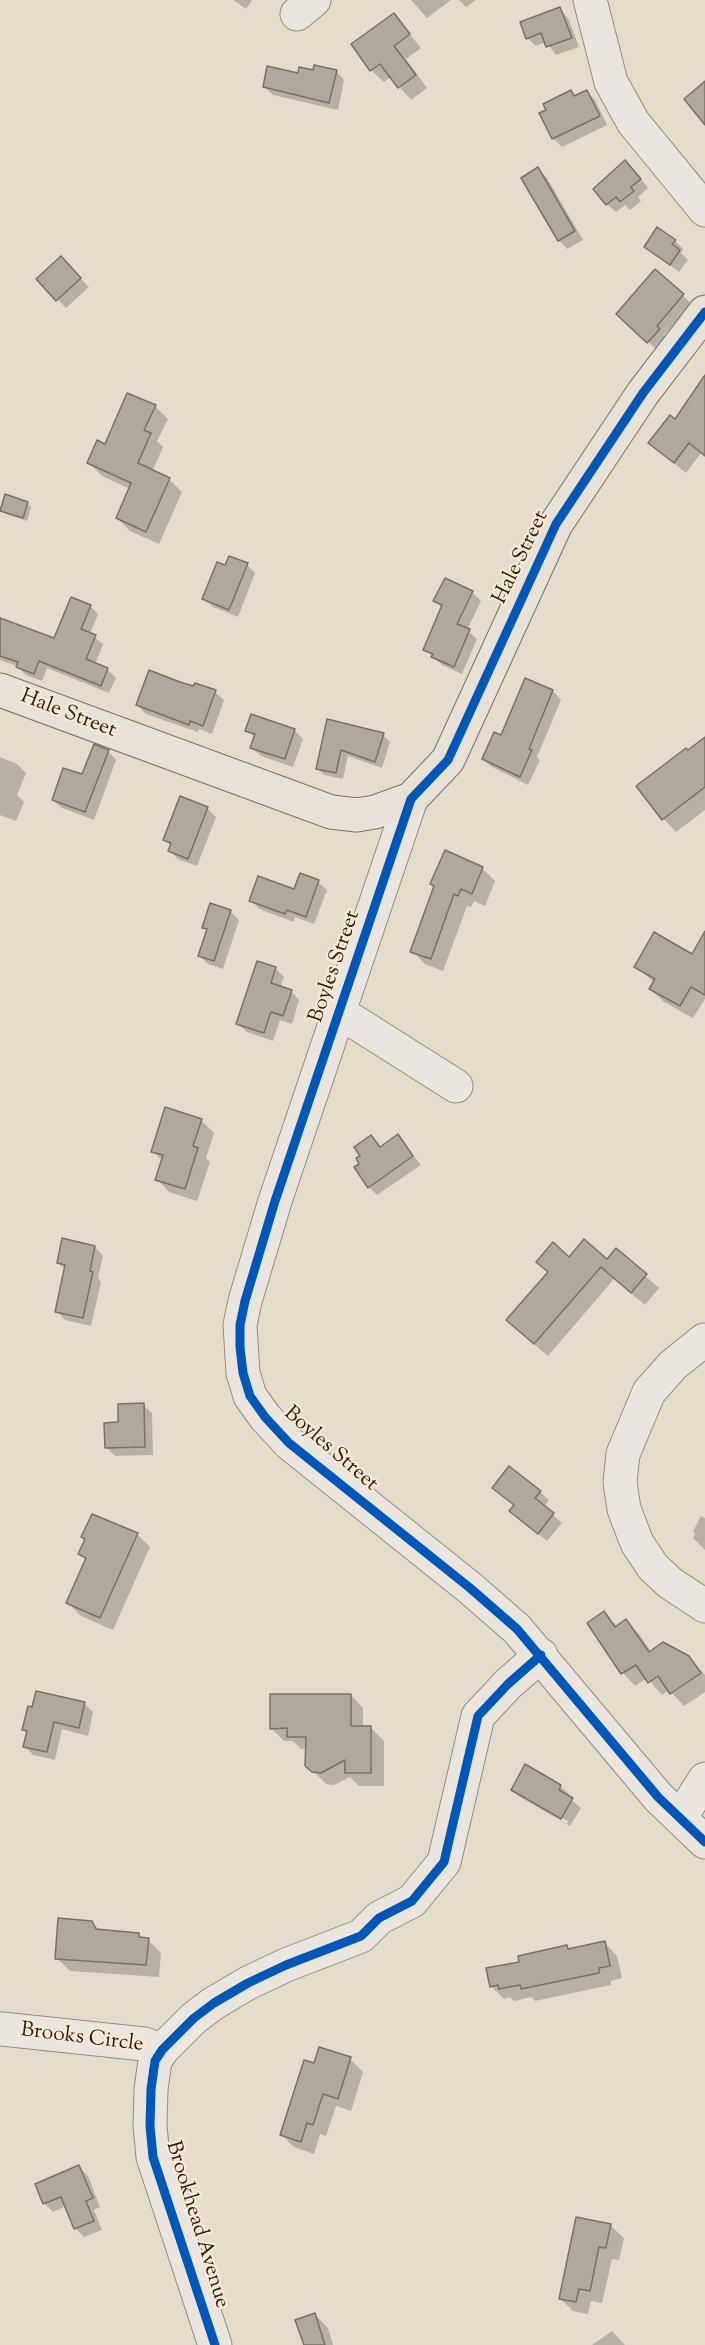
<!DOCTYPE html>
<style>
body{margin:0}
canvas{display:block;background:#e6dccc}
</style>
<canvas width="705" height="2345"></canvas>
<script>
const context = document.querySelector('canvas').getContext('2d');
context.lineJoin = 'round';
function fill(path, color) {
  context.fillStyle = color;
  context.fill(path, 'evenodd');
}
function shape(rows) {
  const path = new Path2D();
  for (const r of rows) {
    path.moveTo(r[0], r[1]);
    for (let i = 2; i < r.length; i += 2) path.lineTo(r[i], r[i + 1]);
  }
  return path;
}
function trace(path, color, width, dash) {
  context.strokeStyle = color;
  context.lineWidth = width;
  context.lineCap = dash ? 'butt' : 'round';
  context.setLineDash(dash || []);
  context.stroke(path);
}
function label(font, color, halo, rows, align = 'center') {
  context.font = font + ' "Sorts Mill Goudy",serif';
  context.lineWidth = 4.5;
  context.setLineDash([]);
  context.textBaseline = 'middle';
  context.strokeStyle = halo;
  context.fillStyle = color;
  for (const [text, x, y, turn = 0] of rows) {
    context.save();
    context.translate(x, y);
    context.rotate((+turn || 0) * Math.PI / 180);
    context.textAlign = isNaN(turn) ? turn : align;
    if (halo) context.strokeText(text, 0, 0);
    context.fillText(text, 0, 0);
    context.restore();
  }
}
fill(shape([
 [233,0,252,0,246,9],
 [411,0,451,0,427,18],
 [459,0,476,0,466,7],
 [560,9,568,18,579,47,556,55,546,42,536,46,527,38],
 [394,15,421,48,406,59,427,88,411,100,391,77,384,82,371,70],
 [336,71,344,80,338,110,273,95,265,87,299,74],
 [571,91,576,97,587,92,595,100,607,125,562,147,553,138],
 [538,169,547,178,583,240,567,249,559,240],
 [634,170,648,188,638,197,641,201,630,210,625,205,616,212,607,204],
 [675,241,683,249,681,253,688,260,679,272,646,247],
 [61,258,89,287,66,308,38,279],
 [655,271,692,304,664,335,668,338,657,350,627,323],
 [705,391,705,456,701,453,686,473,650,443],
 [128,395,156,407,168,419,157,441,163,447,152,472,169,479,182,492,159,544,130,531,117,518,130,489,102,476,89,463,105,446],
 [27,503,31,507,27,521,6,514,2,510],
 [247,565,255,573,238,617,213,607,204,599],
 [472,592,481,601,467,630,477,639,462,674,442,665,425,649,442,608,435,600],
 [90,606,98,614,90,634,103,644,95,665,108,670,116,678,109,693,47,668,42,681,26,675,17,666,0,660,0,620,55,640],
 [526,680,553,691,561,700,537,757,540,760,528,785,492,767,483,759,502,737],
 [194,688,215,692,224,700,212,734,199,729,198,732,146,714,137,705],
 [328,721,383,735,390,742,382,768,348,756,343,779,324,775,317,768],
 [247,730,294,730,303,739,293,767,261,756,252,748,255,738],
 [705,739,705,810,676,832,664,819,638,786],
 [108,751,116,760,94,820,62,808,53,800,83,776],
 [0,757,17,764,26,773,17,795,24,802,16,821,0,815],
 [207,808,216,817,197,866,178,859,170,851,171,846,165,840],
 [445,852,482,868,495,881,485,906,474,901,471,907,467,906,443,971,425,964,412,951,435,887,432,884],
 [318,882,327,890,314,924,295,917,294,922,259,909,251,900,295,891],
 [211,905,231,912,239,920,223,969,208,964,200,956,208,931,204,927],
 [705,951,705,999,693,1018,664,1002,651,989,655,983,636,967,693,956],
 [275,968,284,977,280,988,291,991,299,1000,292,1024,280,1020,273,1041,247,1032,238,1024],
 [201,1120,214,1133,206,1158,210,1162,197,1201,169,1192,157,1179,163,1161,153,1151],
 [398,1136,421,1165,377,1195,369,1187,361,1164,362,1156,371,1137,381,1148],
 [95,1247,103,1256,98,1278,101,1282,91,1326,65,1320,57,1311,66,1270,58,1263],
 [616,1250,659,1288,645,1305,614,1279,548,1356,521,1333,570,1259,607,1261],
 [143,1405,152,1413,153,1455,115,1456,106,1447,120,1424],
 [494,1488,540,1492,549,1500,544,1507,562,1523,547,1541,511,1511,515,1506],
 [701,1516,705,1518,705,1550,693,1538,695,1534,693,1531],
 [137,1534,150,1547,113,1630,81,1616,68,1603,87,1560,80,1554,86,1540],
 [604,1613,618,1627,626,1621,639,1634,651,1652,689,1657,705,1675,705,1692,684,1706,669,1690,662,1695,647,1678,635,1686,623,1673,589,1623],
 [351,1695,363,1708,363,1728,371,1728,384,1741,384,1786,359,1786,350,1777,334,1785,326,1784,307,1765,307,1749,301,1749,293,1741,284,1741,271,1728],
 [84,1703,93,1712,88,1736,62,1729,55,1760,33,1755,25,1746,28,1734,24,1730],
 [560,1786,569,1794,568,1797,581,1808,570,1826,521,1798,512,1789],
 [520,1794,568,1821,567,1824,520,1797],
 [92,1922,100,1931,139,1935,143,1939,148,1940,161,1953,159,1977,70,1971,57,1958],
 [605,1943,617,1956,622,1978,611,1981,611,1985,535,2001,531,1997,514,2001,510,1997,504,1999,491,1986,521,1963,567,1947,570,1950],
 [350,2059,363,2072,351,2111,336,2106,326,2136,320,2134,314,2154,294,2147,281,2134,315,2065],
 [79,2167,88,2176,100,2207,94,2210,102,2230,84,2237,75,2228,66,2206,53,2212,44,2203],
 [577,2218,611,2226,624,2238,619,2260,612,2259,602,2303,591,2301,588,2314,573,2311,560,2298],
 [315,2315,328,2328,333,2345,303,2345],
 [612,2331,625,2345,592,2345]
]), '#0003');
const building = shape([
 [560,7,572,38,546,47,541,33,526,39,520,22,560,7],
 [394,13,410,34,394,46,416,75,398,88,380,64,370,71,351,44,394,13],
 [314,65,337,70,329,103,263,87,267,66,298,73,299,67,313,70,314,65],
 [705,81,705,125,684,99,705,81],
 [571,90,574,96,587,90,600,116,552,139,539,113,546,110,543,104,571,90],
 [625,160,641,179,631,187,634,191,620,202,616,197,606,205,593,189,625,160],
 [538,167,575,231,558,241,521,178,538,167],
 [657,227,676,240,672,244,680,250,670,265,644,247,657,227],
 [61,256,81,278,56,301,36,279,61,256],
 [655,269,684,294,657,326,660,329,647,343,616,314,655,269],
 [705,375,705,456,689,443,674,463,648,443,670,415,675,419,705,375],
 [127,393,156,405,144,430,151,433,138,463,170,478,146,532,116,518,131,483,87,463,97,440,105,444,127,393],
 [5,494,28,502,23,518,0,511,5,494],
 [229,556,248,563,229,610,202,599,217,562,225,565,229,556],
 [445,578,473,591,457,624,470,629,454,667,431,657,433,654,423,650,442,605,433,601,445,578],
 [71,597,91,605,81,629,96,635,86,659,108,668,101,686,39,661,34,674,16,667,18,662,0,656,0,618,54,638,71,597],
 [149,670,180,682,193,686,195,683,216,690,203,726,190,721,189,725,136,705,149,670],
 [525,678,553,690,529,749,532,750,520,777,482,759,494,732,501,735,525,678],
 [251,714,295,729,285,759,250,748,255,734,245,731,251,714],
 [327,719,384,733,375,762,341,750,336,773,316,769,327,719],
 [705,737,705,787,662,820,636,786,686,748,688,750,705,737],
 [94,744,109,750,85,812,52,800,63,768,82,774,94,744],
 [180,796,208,807,188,859,168,851,171,843,163,840,180,796],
 [445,850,483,867,472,894,461,889,458,896,454,894,431,959,410,952,434,886,430,884,445,850],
 [300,873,319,880,306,917,287,910,285,914,249,901,258,876,294,889,300,873],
 [210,903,231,910,214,961,198,956,207,929,202,928,210,903],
 [705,931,705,995,691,987,680,1006,649,989,655,979,634,967,654,932,692,954,705,931],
 [257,961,276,967,271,983,292,990,283,1016,271,1012,264,1033,236,1024,257,961],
 [165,1107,202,1119,193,1146,198,1148,185,1189,155,1180,163,1155,151,1152,165,1107],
 [398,1134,413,1156,368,1188,354,1167,359,1164,356,1158,360,1156,354,1147,371,1135,380,1147,398,1134],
 [62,1238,95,1246,90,1271,93,1272,83,1318,55,1312,65,1265,57,1263,62,1238],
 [584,1239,607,1259,616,1248,647,1274,631,1293,601,1267,534,1344,506,1320,548,1272,536,1262,553,1242,569,1257,584,1239],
 [144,1403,145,1447,105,1448,104,1423,118,1422,118,1404,144,1403],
 [509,1466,541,1491,535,1498,554,1513,538,1534,509,1511,514,1505,492,1488,509,1466],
 [92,1514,138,1533,100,1618,66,1603,86,1558,78,1554,85,1539,81,1537,92,1514],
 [604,1611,615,1627,626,1619,649,1652,663,1642,689,1656,701,1673,670,1694,658,1676,648,1683,636,1665,621,1674,587,1623,604,1611],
 [36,1691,85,1702,79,1728,54,1722,47,1752,23,1747,27,1731,22,1730,28,1706,32,1707,36,1691],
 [270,1694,351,1694,351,1726,371,1726,371,1773,345,1773,345,1760,321,1773,312,1772,305,1766,306,1737,287,1737,287,1728,270,1729,270,1694],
 [525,1764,561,1785,559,1790,573,1798,561,1819,511,1790,525,1764],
 [58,1918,92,1921,96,1929,139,1933,139,1937,149,1938,146,1965,55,1959,58,1918],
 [605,1941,610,1966,599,1968,599,1973,521,1989,520,1985,499,1989,498,1985,490,1987,486,1968,519,1962,518,1956,567,1945,568,1949,605,1941],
 [319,2047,351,2057,338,2099,323,2094,313,2125,307,2123,301,2142,280,2135,304,2060,314,2063,319,2047],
 [79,2165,93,2198,86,2201,94,2221,74,2229,61,2197,43,2204,35,2184,79,2165],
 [576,2217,611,2224,606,2248,599,2247,590,2291,579,2289,576,2302,559,2299,576,2217],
 [315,2313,325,2345,304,2345,295,2320,315,2313]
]);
fill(building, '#b1a89c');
trace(building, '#7a7166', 1.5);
const minor = shape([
 [590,0,611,82,633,122,705,210],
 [297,14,314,0],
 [411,799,275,1201,245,1301,240,1325,243,1373,250,1396,265,1417,289,1443,470,1588,517,1629,658,1797,705,1842],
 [339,1012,456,1086],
 [704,1340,673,1365,649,1392,623,1454,620,1482,624,1509,637,1543,653,1567,670,1583,705,1606],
 [680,1818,705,1779],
 [2,2029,144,2044,162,2050],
 [215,2345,153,2157,150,2126,151,2089,155,2061,162,2050,194,2018,214,2003,248,1983,286,1965,361,1936,379,1918,412,1901,444,1862,478,1716,508,1684,541,1655]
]);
const major = shape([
 [0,690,331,812,357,815,375,812,411,799,448,760,556,524,643,393,705,312]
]);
trace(minor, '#958c80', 35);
trace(major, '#7a7166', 35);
trace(minor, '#eae5de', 33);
trace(major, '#e7e1d8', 33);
trace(shape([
 [705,312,643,393,556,524,448,760,411,799,275,1201,245,1301,240,1325,240,1347,243,1373,250,1396,265,1417,289,1443,470,1588,517,1629,658,1797,705,1842],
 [215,2345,153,2157,150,2126,151,2089,155,2061,162,2050,194,2018,214,2003,248,1983,286,1965,361,1936,379,1918,412,1901,444,1862,478,1716,508,1684,541,1655]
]), '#0057b8', 9);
label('21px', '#311904', '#f5ead7', [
 ["Hale Street",522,558,-64],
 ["Hale Street",68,715,21],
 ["Boyles Street",336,967,-71],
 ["Boyles Street",330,1450,41],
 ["Brooks Circle",82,2039,7],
 ["Brookhead Avenue",196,2225,73]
]);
</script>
